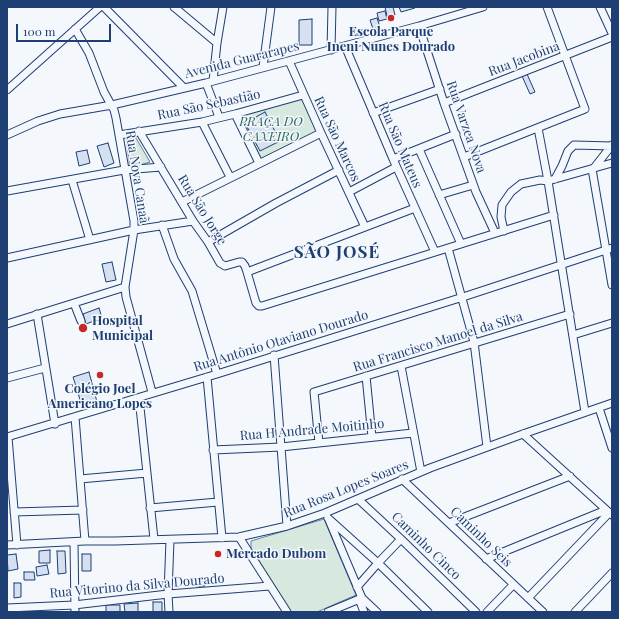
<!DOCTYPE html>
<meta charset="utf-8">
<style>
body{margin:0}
#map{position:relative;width:619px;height:619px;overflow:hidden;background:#f4f7fb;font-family:"Playfair Display",serif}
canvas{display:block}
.frame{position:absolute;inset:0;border:8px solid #1d3f73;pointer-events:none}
.scale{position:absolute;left:16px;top:24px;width:95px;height:18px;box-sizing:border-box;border:2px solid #1d3f73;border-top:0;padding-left:5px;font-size:12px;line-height:14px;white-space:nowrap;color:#1d3f73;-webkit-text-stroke:3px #f4f7fb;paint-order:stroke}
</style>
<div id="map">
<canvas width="619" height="619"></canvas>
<div class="frame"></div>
<div class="scale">100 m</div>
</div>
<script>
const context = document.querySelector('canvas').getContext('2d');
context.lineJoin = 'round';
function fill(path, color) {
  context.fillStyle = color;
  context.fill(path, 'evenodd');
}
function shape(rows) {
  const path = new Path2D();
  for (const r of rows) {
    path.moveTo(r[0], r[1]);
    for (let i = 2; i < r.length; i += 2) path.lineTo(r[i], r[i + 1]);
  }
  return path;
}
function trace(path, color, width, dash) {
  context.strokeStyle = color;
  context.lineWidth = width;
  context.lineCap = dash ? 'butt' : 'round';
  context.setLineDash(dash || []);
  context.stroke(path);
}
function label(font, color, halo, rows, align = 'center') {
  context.font = font + ' "Playfair Display",serif';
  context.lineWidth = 3;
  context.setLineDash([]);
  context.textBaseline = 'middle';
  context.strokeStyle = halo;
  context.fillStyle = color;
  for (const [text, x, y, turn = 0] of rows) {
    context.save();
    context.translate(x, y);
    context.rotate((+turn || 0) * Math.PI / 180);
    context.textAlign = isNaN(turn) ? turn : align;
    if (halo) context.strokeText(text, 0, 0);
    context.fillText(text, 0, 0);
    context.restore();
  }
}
const green = shape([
 [303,96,319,132,260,161,237,115,303,96],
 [126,138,136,138,150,162,130,168,126,138],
 [324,519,356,595,317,612,291,612,251,548,251,541,324,519]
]);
fill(green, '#d7e8df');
trace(green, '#687fa3', 1);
const building = shape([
 [385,7,393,7,395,15,387,16,385,7],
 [399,7,415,7,415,8,401,12,399,7],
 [385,11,387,19,379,21,377,13,385,11],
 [377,18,380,27,373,29,370,20,377,18],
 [312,19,312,45,299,45,299,20,312,19],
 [527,74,535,92,530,94,522,76,527,74],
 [265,112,280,141,260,151,245,123,265,112],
 [108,143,114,163,104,167,97,146,108,143],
 [87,150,90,163,79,166,76,152,87,150],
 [112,262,116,280,106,282,102,264,112,262],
 [99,308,102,318,86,324,83,314,99,308],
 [89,372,97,402,82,406,73,377,89,372],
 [50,550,50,563,39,563,39,551,50,550],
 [57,551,65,551,66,573,58,574,57,551],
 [16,554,18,569,8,571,7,555,16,554],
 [82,554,91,554,91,571,82,571,82,554],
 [47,565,49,574,37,576,36,567,47,565],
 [24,572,34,572,35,580,24,580,24,572],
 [196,578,205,579,205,586,196,586,196,578],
 [14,583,21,583,21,597,14,598,14,583],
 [153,602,162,602,162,612,153,612,153,602],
 [138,603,138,612,125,612,124,604,138,603],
 [106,605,120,605,120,612,106,612,106,605]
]);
fill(building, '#d5e0f0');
trace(building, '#1d3f73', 1);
const minor = shape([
 [104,7,184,88],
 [174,7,217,43],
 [600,7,612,33],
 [419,26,444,103,476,192,495,233],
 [75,29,89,53,104,92,114,110,116,118,134,221,134,230,125,287,126,297,152,392],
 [345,46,393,159,435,252],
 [331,50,332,7],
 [289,61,321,133,365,227],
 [263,67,271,7],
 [213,81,217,43,223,7],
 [206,83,219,117],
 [7,90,100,7],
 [444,103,612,37],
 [373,113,440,89],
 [235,114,259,163],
 [202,122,230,177],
 [538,128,548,181,585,412],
 [139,131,193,221,208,242,220,263,225,266,239,262,242,262,245,266,247,272,415,208],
 [7,135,38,121,60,114,112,105,206,83,419,26,483,7],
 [119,135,202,122,235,114,303,95],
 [419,149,461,244],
 [464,157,585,109,547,7],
 [393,159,456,134],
 [594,168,612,145],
 [592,169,612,285],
 [555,179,562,166,568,151,574,145,612,146],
 [72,180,90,240],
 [7,191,124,170,161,167],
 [349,192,396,167],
 [439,195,473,185],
 [182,202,321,133],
 [162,225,174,259,192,291,217,374],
 [504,231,501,217,502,205,511,192,521,184,540,180,548,181,612,163],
 [208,242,276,203,339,170],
 [448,248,474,342,487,447],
 [7,258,134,230,193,221],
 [247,272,256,303,259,306,262,306,554,215],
 [74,303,81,321],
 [37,314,55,424],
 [7,324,125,287],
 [573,335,612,323],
 [274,355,287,526],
 [401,366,421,472],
 [366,376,372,437],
 [207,377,222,538],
 [7,378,45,368],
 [139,398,154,539],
 [599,408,612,448],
 [75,417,85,541],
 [523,434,612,515],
 [7,437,217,374,463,297,612,248],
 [8,437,17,545],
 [319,443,314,392,570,314],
 [213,450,281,447,413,433],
 [80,479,147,473],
 [402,479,543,612],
 [358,499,401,539,476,612],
 [150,508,218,502],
 [14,512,83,510],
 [328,518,378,563,428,612],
 [329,520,362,598,377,612],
 [449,523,570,476],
 [239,537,287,612],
 [74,542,75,612],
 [7,545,85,541,115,541,239,537,287,526,325,513,430,468,523,434,612,403],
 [486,559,606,510],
 [357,587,378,563,401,539],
 [528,598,609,513],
 [359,599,364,612],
 [7,608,74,605,168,594,270,586],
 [169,612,168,594,170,540],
 [328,612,362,598],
 [487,612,513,585],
 [575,612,612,573]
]);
trace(minor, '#1d3f73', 9);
trace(minor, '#f4f7fb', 7);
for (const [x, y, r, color] of [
 [391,18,4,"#c62828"],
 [83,328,5,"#c62828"],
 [100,375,4,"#c62828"],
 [218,554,4,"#c62828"]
]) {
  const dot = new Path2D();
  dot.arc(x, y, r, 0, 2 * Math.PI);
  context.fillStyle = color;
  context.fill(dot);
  trace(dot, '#f4f7fb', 1.5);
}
label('bold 13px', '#1d3f73', '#f4f7fb', [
 ["Escola Parque",391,32],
 ["Ineni Nunes Dourado",391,47],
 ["Hospital",92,321,"left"],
 ["Municipal",92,336,"left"],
 ["Colégio Joel",100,389],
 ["Americano Lopes",100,404],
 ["Mercado Dubom",226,554,"left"]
]);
label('13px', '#1d3f73', '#f4f7fb', [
 ["Rua Jacobina",524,59,-21],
 ["Avenida Guararapes",242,60,-14],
 ["Rua São Sebastião",209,105,-12],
 ["Rua Varzea Nova",466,127,71],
 ["Rua São Marcos",337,139,65],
 ["Rua São Mateus",400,145,67],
 ["Rua Nova Canaã",137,177,81],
 ["Rua São Jorge",202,210,58],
 ["Rua Antônio Otaviano Dourado",281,341,-17],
 ["Rua Francisco Manoel da Silva",438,342,-17],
 ["Rua H Andrade Moitinho",312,430,-5],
 ["Rua Rosa Lopes Soares",346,489,-22],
 ["Caminho Seis",481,537,44],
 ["Caminho Cinco",426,546,44],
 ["Rua Vitorino da Silva Dourado",137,586,-5]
]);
label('italic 13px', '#2c6c60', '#f4f7fb', [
 ["PRAÇA DO",271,122],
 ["CAXEIRO",271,137]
]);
context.letterSpacing = '1px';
label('bold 17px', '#1d3f73', '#f4f7fb', [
 ["SÃO JOSÉ",337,253]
]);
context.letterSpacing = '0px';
</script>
